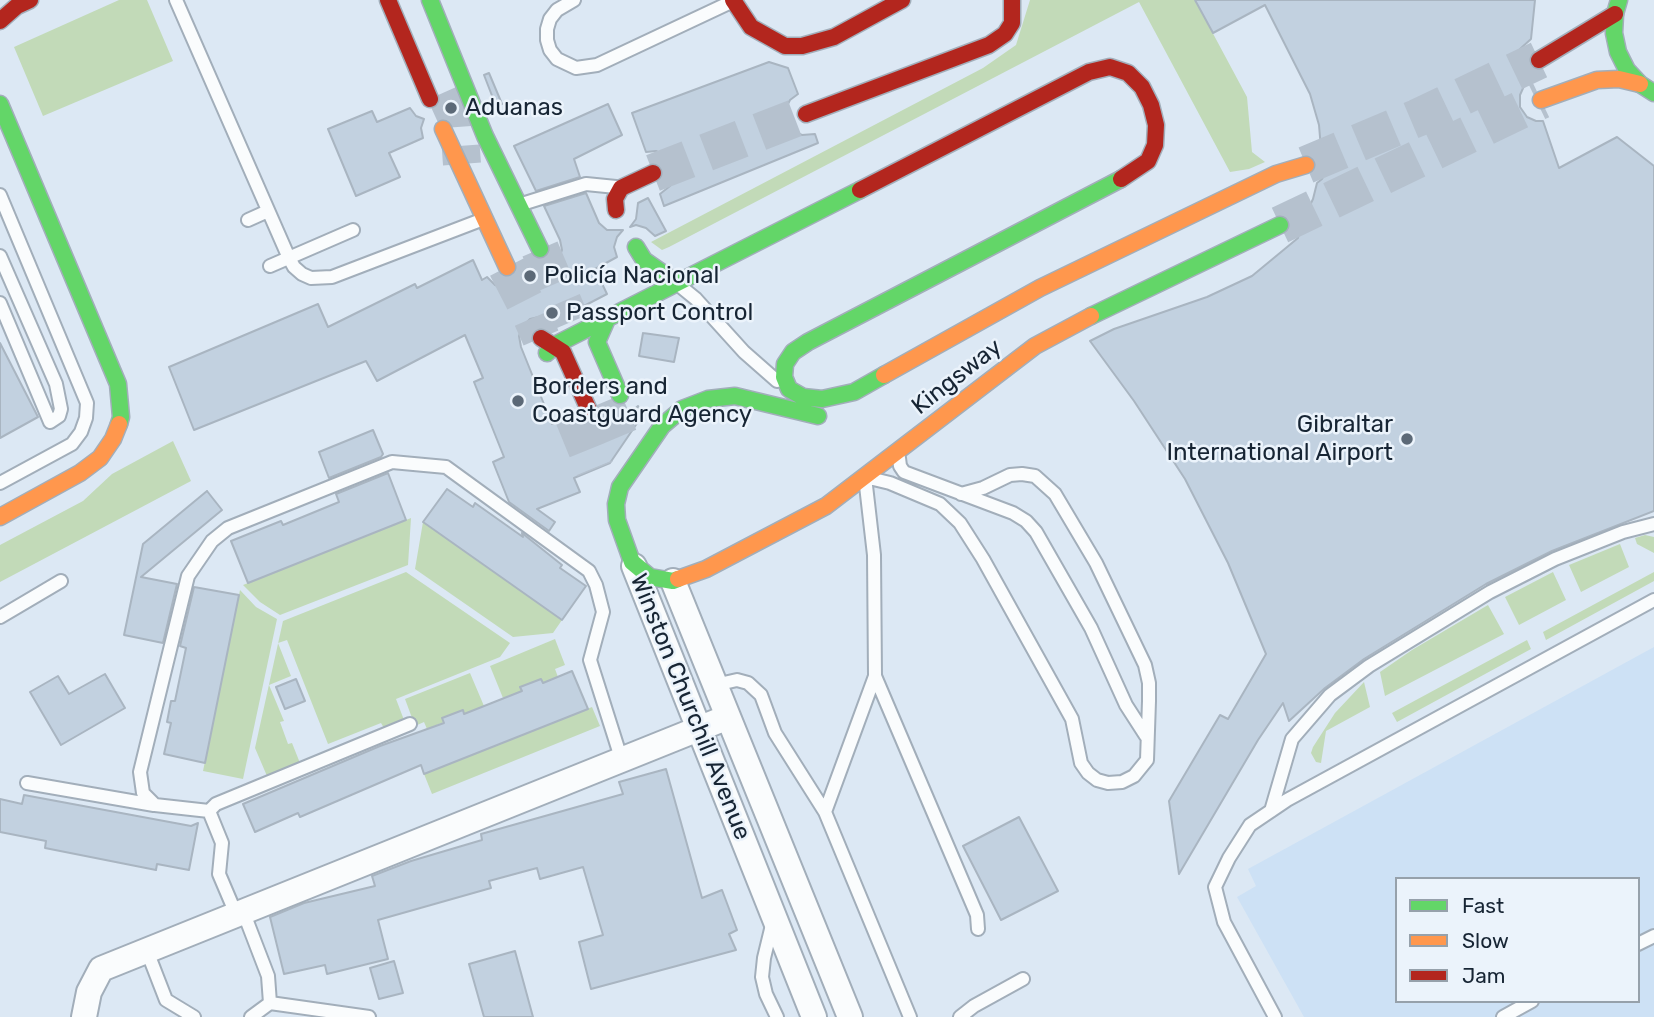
<!DOCTYPE html>
<meta charset="utf-8">
<style>
body{margin:0}
#map{position:relative;width:1654px;height:1017px;overflow:hidden;background:#dce8f4;font-family:Rubik,sans-serif}
canvas{display:block}
.legend{position:absolute;left:1395px;top:877px;width:245px;height:126px;box-sizing:border-box;background:#ebf3fb;border:2px solid #96a1ab;margin:0;padding:9px 12px;list-style:none;font-size:21px;color:#172534}
.legend li{display:flex;align-items:center;gap:14px;height:35px}
.legend b{width:35px;border:2px solid #96a1ab}
</style>
<div id="map">
<canvas width="1654" height="1017"></canvas>
<ul class="legend">
<li><b style="height:9px;background:#63d668"></b>Fast</li>
<li><b style="height:9px;background:#ff974d"></b>Slow</li>
<li><b style="height:9px;background:#b3261e"></b>Jam</li>
</ul>
</div>
<script>
const context = document.querySelector('canvas').getContext('2d');
context.lineJoin = 'round';
function fill(path, color) {
  context.fillStyle = color;
  context.fill(path, 'evenodd');
}
function shape(rows) {
  const path = new Path2D();
  for (const r of rows) {
    path.moveTo(r[0], r[1]);
    for (let i = 2; i < r.length; i += 2) path.lineTo(r[i], r[i + 1]);
  }
  return path;
}
function trace(path, color, width, dash) {
  context.strokeStyle = color;
  context.lineWidth = width;
  context.lineCap = dash ? 'butt' : 'round';
  context.setLineDash(dash || []);
  context.stroke(path);
}
function label(font, color, halo, rows, align = 'center') {
  context.font = font + ' Rubik,sans-serif';
  context.lineWidth = 5;
  context.setLineDash([]);
  context.textBaseline = 'middle';
  context.strokeStyle = halo;
  context.fillStyle = color;
  for (const [text, x, y, turn = 0] of rows) {
    context.save();
    context.translate(x, y);
    context.rotate((+turn || 0) * Math.PI / 180);
    context.textAlign = isNaN(turn) ? turn : align;
    if (halo) context.strokeText(text, 0, 0);
    context.fillText(text, 0, 0);
    context.restore();
  }
}
fill(shape([
 [1654,647,1654,1017,1304,1017,1237,897,1256,886,1248,869],
 [1397,879,1638,879,1638,1001,1397,1001]
]), '#cde1f5');
fill(shape([
 [119,0,147,0,173,61,43,116,14,47],
 [1030,0,1195,0,1247,97,1252,152,1265,162,1249,169,1230,172,1139,2,669,247,662,250,651,242,983,68,1016,45],
 [173,441,191,481,0,582,0,545,83,501,112,474],
 [411,518,408,565,280,615,260,602,243,585],
 [423,522,562,620,553,633,513,637,415,569],
 [1645,535,1654,537,1654,553,1637,544,1635,538],
 [1620,544,1629,567,1581,592,1569,565],
 [406,572,510,643,500,657,396,699,404,720,384,728,381,723,328,744,287,640,278,643,291,676,269,685,284,721,280,722,288,744,292,743,300,763,267,776,255,748,283,621],
 [1553,572,1566,600,1519,625,1505,597],
 [1654,572,1654,581,1546,640,1543,632],
 [240,590,256,607,277,619,243,779,203,771],
 [1488,605,1504,634,1385,696,1380,672,1412,650],
 [555,639,565,665,555,669,558,677,543,683,541,679,521,687,522,691,503,698,490,666],
 [1527,640,1531,649,1397,722,1392,713],
 [470,673,484,706,464,714,463,711,442,718,444,722,427,729,424,722,415,726,405,699],
 [1364,682,1370,707,1326,731,1321,763,1316,762,1311,753,1313,747,1335,713],
 [592,707,600,726,432,794,424,774]
]), '#c2dab8');
const building = shape([
 [1195,0,1535,0,1531,39,1520,49,1517,60,1521,72,1532,80,1524,86,1520,95,1520,107,1527,117,1536,121,1543,121,1559,168,1617,137,1654,166,1654,511,1552,551,1486,584,1364,659,1325,688,1289,721,1283,703,1258,740,1179,874,1169,801,1220,715,1228,719,1266,654,1228,563,1185,479,1134,401,1090,341,1114,329,1207,297,1252,276,1298,238,1301,224,1313,199,1317,183,1322,179,1327,169,1327,158,1321,149,1319,125,1310,94,1265,5,1213,33,1195,0],
 [769,62,788,68,798,94,790,100,785,110,786,122,793,131,802,135,815,134,818,143,664,206,660,194,670,186,675,176,674,166,666,156,656,151,646,152,632,113,769,62],
 [489,73,502,104,496,106,484,75,489,73],
 [608,104,622,135,574,159,580,177,536,191,514,146,608,104],
 [410,108,416,116,424,119,421,128,423,138,389,153,400,177,356,196,328,129,372,111,377,122,410,108],
 [586,193,599,223,607,230,623,230,617,237,614,247,617,257,595,269,607,294,555,321,543,316,530,319,522,327,519,336,521,347,552,424,568,417,576,426,586,430,596,428,605,421,609,413,618,417,628,415,638,406,642,416,610,463,574,478,580,492,537,509,555,522,549,531,509,502,493,462,504,457,474,382,483,378,465,335,377,381,366,361,194,430,169,367,318,304,328,327,415,284,417,288,473,260,482,280,487,277,495,285,506,289,516,287,525,279,529,268,538,271,549,269,558,261,562,250,560,240,544,206,586,193],
 [648,198,666,231,655,236,646,228,636,225,630,227,636,219,638,203,648,198],
 [643,333,679,338,674,362,639,356,643,333],
 [0,343,38,417,0,438,0,343],
 [373,430,383,454,381,457,329,478,319,452,373,430],
 [388,473,406,520,248,583,231,541,281,521,283,525,339,502,336,494,388,473],
 [447,489,473,507,475,503,523,537,522,533,562,565,560,568,586,586,562,620,423,522,447,489],
 [207,491,222,510,141,577,177,584,163,643,124,635,143,544,207,491],
 [194,587,239,595,205,763,164,754,171,723,167,722,171,701,175,701,186,648,180,646,194,587],
 [572,671,588,709,424,774,421,765,300,817,298,813,255,832,243,804,380,746,444,723,442,718,463,710,464,714,522,691,520,687,541,679,543,683,572,671],
 [105,674,125,708,61,745,30,692,58,676,69,694,105,674],
 [296,679,305,701,285,709,276,687,296,679],
 [666,769,702,898,722,890,737,930,729,934,736,950,591,989,579,942,603,935,583,867,540,879,537,868,489,881,491,888,378,920,388,959,327,974,325,965,284,974,270,917,304,903,375,886,372,876,411,861,482,840,481,834,623,794,619,782,666,769],
 [24,795,191,826,198,823,189,870,157,864,156,870,45,848,46,841,0,832,0,799,22,804,24,795],
 [1019,817,1058,891,1001,920,963,846,1019,817],
 [515,951,533,1017,484,1017,469,964,515,951],
 [394,961,403,993,379,999,370,968,394,961]
]);
fill(building, '#c2d1e0');
trace(building, '#a9b5c1', 2);
trace(shape([
 [445,92,459,123,462,164],
 [1306,165,1417,118,1539,60],
 [653,173,806,114],
 [1280,225,1541,100],
 [540,249,571,322],
 [507,267,527,306,541,338],
 [604,402,625,452],
 [573,415,595,469]
]), '#b5c1ce', 38, [38, 19]);
const lane = shape([
 [176,0,289,258,294,267,302,274,311,278,332,277,481,220],
 [574,0,557,10,550,19,547,29,547,40,550,50,557,59,576,68,597,65,731,2],
 [0,195,87,403,86,418,81,432,72,444,0,483],
 [522,204,586,184,616,187],
 [248,220,268,211],
 [0,256,56,384,61,409,59,416,50,422,0,303],
 [270,266,353,230],
 [680,286,696,299,744,352,777,381],
 [899,458,900,466,904,472,1013,513,1026,521,1036,532,1091,628,1126,705,1146,736],
 [0,617,61,581],
 [875,676,977,915,978,929],
 [715,685,737,680,748,683,761,695,775,733,825,812,910,1017],
 [410,724,216,804,209,811,155,805,143,793,140,772,188,576,212,541,228,528,392,462,446,467,589,571,596,585,603,612,590,660,622,761],
 [27,783,154,805],
 [209,811,222,843,219,874,236,914],
 [1271,811,1292,739,1330,695,1369,666,1490,592,1555,559,1623,532,1654,524],
 [825,812,875,676,874,555,865,477,890,483,940,504,960,523,983,559,1072,719,1081,763,1088,773,1097,780,1108,783,1122,782,1134,776,1147,760,1149,701,1149,683,1145,665,1096,563,1055,494,1035,476,1022,474,1010,475,983,488,961,494],
 [243,911,268,976,270,1003,251,1017],
 [773,921,764,958,762,977,766,994,777,1017],
 [1638,944,1654,936],
 [147,951,166,1000,194,1017],
 [270,1003,369,1017],
 [960,1017,974,1006,1023,979],
 [1275,1017,1224,922,1215,887,1229,858,1250,825,1287,800,1654,600],
 [1503,1017,1532,1001]
]);
const street = shape([
 [634,566,814,1017],
 [673,581,850,1017],
 [84,1017,89,992,101,969,728,717]
]);
const fast = shape([
 [430,0,485,136,540,249],
 [1619,0,1615,14,1614,33,1618,52,1627,70,1640,84,1654,93],
 [0,104,118,384,121,417,119,424],
 [636,247,644,260,677,283],
 [1091,316,1280,225],
 [608,317,597,342,620,395],
 [547,353,553,346,860,190],
 [884,375,854,392,822,399,803,397,789,389,784,377,785,364,793,352,808,342,1121,179],
 [678,579,673,581,650,577,632,562,617,520,616,504,620,487,662,426,682,409,708,399,735,396,818,416]
]);
const slow = shape([
 [1541,100,1597,80,1619,79,1640,84],
 [443,129,507,267],
 [884,375,1040,288,1276,174,1306,165],
 [0,517,80,473,100,458,113,439,119,424],
 [678,579,706,569,826,506,1035,346,1091,316]
]);
const jam = shape([
 [388,0,430,99],
 [733,0,751,27,785,46,802,46,834,37,902,0],
 [0,21,17,6,30,0],
 [1539,60,1615,14],
 [806,114,989,45,1005,34,1012,23,1012,0],
 [860,190,1089,72,1110,67,1128,73,1142,87,1151,105,1156,125,1155,145,1148,161,1121,179],
 [616,210,615,199,621,188,653,173],
 [541,338,563,352,588,408]
]);
trace(lane, '#a2aeba', 16);
trace(street, '#a2aeba', 28);
trace(fast, '#a2aeba', 19);
trace(slow, '#a2aeba', 19);
trace(jam, '#a2aeba', 19);
trace(lane, '#fafcfd', 12);
trace(street, '#fafcfd', 24);
trace(fast, '#63d668', 16);
trace(slow, '#ff974d', 16);
trace(jam, '#b3261e', 16);
for (const [x, y, r, color] of [
 [451,108,7,"#5c6977"],
 [530,276,7,"#5c6977"],
 [552,313,7,"#5c6977"],
 [518,401,7,"#5c6977"],
 [1407,439,7,"#5c6977"]
]) {
  const dot = new Path2D();
  dot.arc(x, y, r, 0, 2 * Math.PI);
  context.fillStyle = color;
  context.fill(dot);
  trace(dot, '#ebf3fb', 2.5);
}
label('24px', '#172534', '#ebf3fb', [
 ["Aduanas",465,108],
 ["Policía Nacional",544,276],
 ["Passport Control",566,313],
 ["Borders and",532,387],
 ["Coastguard Agency",532,415],
 ["Gibraltar",1393,425,"right"],
 ["International Airport",1393,453,"right"]
], 'left');
label('24px', '#172534', '#ebf3fb', [
 ["Kingsway",957,377,-38],
 ["Winston Churchill Avenue",690,707,68]
]);
</script>
